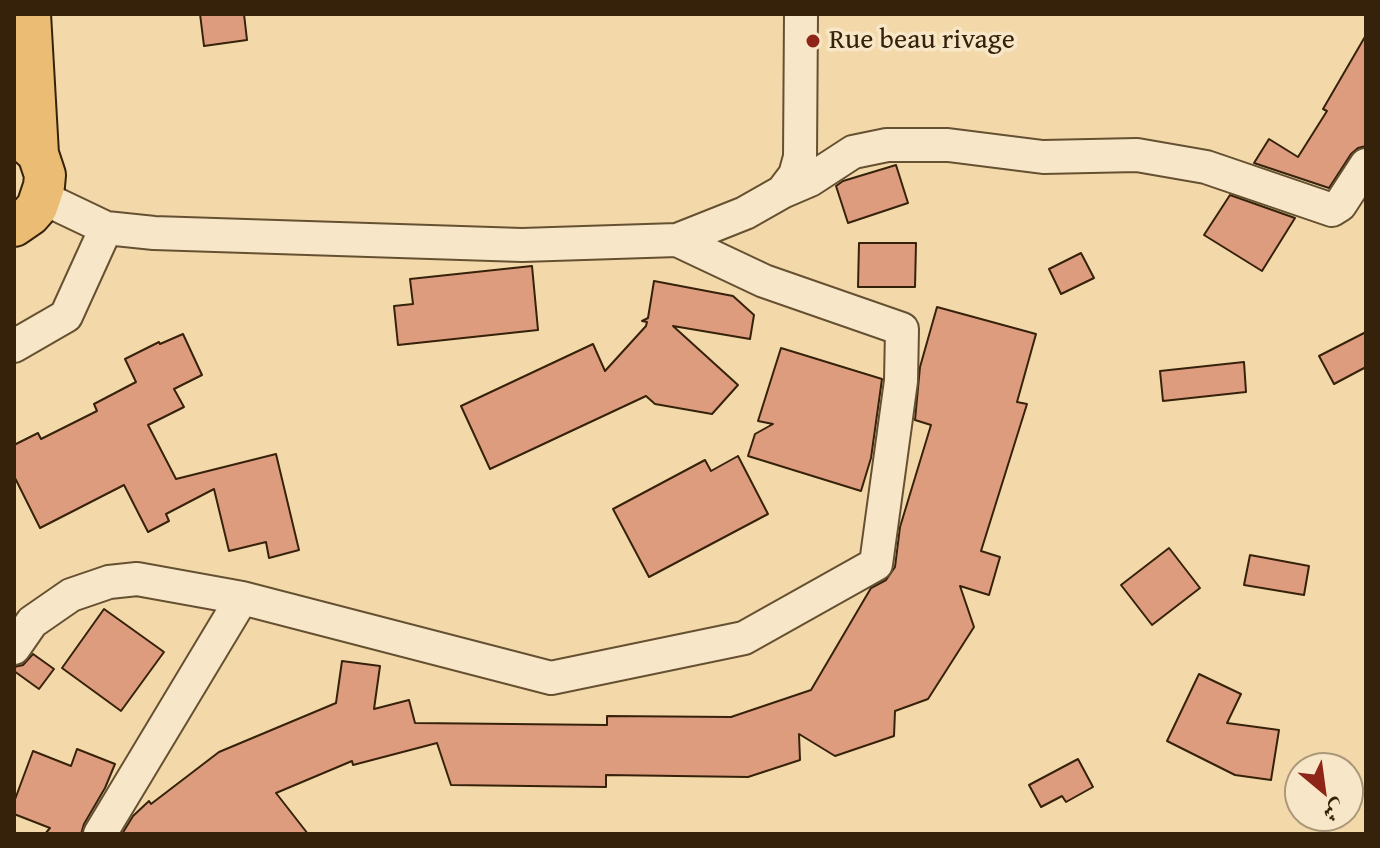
<!DOCTYPE html>
<meta charset="utf-8">
<style>
body{margin:0}
#map{position:relative;width:1380px;height:848px;overflow:hidden;background:#f3d9a9;font-family:"Gentium Book Plus",Amiri,serif}
canvas{display:block}
.frame{position:absolute;inset:0;border:16px solid #36220a;pointer-events:none}
.north{position:absolute;left:1284px;top:752px;width:80px;height:80px;box-sizing:border-box;background:#f7e6c7;border:2px solid #aa987b;border-radius:50%;rotate:151deg;font-size:22px;font-weight:700;line-height:32px;text-align:center;color:#36220a}
.north::after{content:'';display:block;margin:auto;width:28px;height:36px;background:#8f2418;clip-path:polygon(50% 0,100% 100%,50% 72%,0 100%)}
</style>
<div id="map">
<canvas width="1380" height="848"></canvas>
<div class="frame"></div>
<div class="north">ش</div>
</div>
<script>
const context = document.querySelector('canvas').getContext('2d');
context.lineJoin = 'round';
function fill(path, color) {
  context.fillStyle = color;
  context.fill(path, 'evenodd');
}
function shape(rows) {
  const path = new Path2D();
  for (const r of rows) {
    path.moveTo(r[0], r[1]);
    for (let i = 2; i < r.length; i += 2) path.lineTo(r[i], r[i + 1]);
  }
  return path;
}
function trace(path, color, width, dash) {
  context.strokeStyle = color;
  context.lineWidth = width;
  context.lineCap = dash ? 'butt' : 'round';
  context.setLineDash(dash || []);
  context.stroke(path);
}
function label(font, color, halo, rows, align = 'center') {
  context.font = font + ' "Gentium Book Plus",serif';
  context.lineWidth = 7;
  context.setLineDash([]);
  context.textBaseline = 'middle';
  context.strokeStyle = halo;
  context.fillStyle = color;
  for (const [text, x, y, turn = 0] of rows) {
    context.save();
    context.translate(x, y);
    context.rotate((+turn || 0) * Math.PI / 180);
    context.textAlign = isNaN(turn) ? turn : align;
    if (halo) context.strokeText(text, 0, 0);
    context.fillText(text, 0, 0);
    context.restore();
  }
}
const building = shape([
 [200,14,244,14,247,40,204,46,200,14],
 [1366,35,1366,146,1358,148,1351,154,1329,188,1254,163,1269,139,1298,157,1327,111,1323,109,1366,35],
 [896,165,908,203,848,223,836,186,843,181,896,165],
 [1230,195,1295,218,1262,271,1204,235,1230,195],
 [859,243,916,243,915,287,858,287,859,243],
 [1081,253,1094,278,1061,294,1049,269,1081,253],
 [532,266,538,330,398,345,394,306,413,304,410,279,532,266],
 [654,281,733,296,754,315,750,339,673,326,738,385,712,414,655,404,646,396,490,469,461,406,593,344,605,371,646,326,647,322,642,321,648,318,654,281],
 [937,307,1036,334,1017,402,1027,404,981,551,1000,557,989,595,960,586,974,627,928,699,895,711,894,736,835,756,799,734,800,760,748,777,606,775,606,787,451,785,437,743,353,765,352,761,276,793,308,834,122,834,133,816,149,801,151,804,219,752,336,703,342,661,380,666,374,709,409,700,415,723,607,725,607,716,731,717,811,690,871,588,886,580,895,567,900,527,931,425,915,420,920,367,937,307],
 [1366,332,1366,367,1334,384,1319,356,1366,332],
 [183,334,202,375,174,389,184,407,148,425,176,479,276,454,299,550,269,558,266,542,229,551,214,489,166,514,169,521,148,532,124,485,40,528,14,476,14,445,38,433,41,439,97,411,94,404,136,382,125,359,159,342,160,344,183,334],
 [781,348,882,379,871,458,861,491,748,456,755,434,773,424,758,421,781,348],
 [1244,362,1246,392,1163,401,1160,371,1244,362],
 [738,456,768,514,649,577,613,509,705,460,711,471,738,456],
 [1169,548,1200,588,1152,625,1121,585,1169,548],
 [1250,555,1309,566,1304,595,1244,585,1250,555],
 [104,609,164,652,121,711,62,668,104,609],
 [33,654,54,669,39,689,14,671,14,667,23,665,33,654],
 [1199,674,1241,694,1227,723,1279,730,1271,780,1235,775,1167,741,1199,674],
 [77,749,115,764,105,788,84,824,81,834,45,834,50,828,14,814,14,802,33,751,71,766,77,749],
 [1078,759,1093,787,1066,802,1062,796,1041,807,1029,785,1078,759]
]);
fill(building, '#de9c7f');
trace(building, '#36220a', 2);
const minor = shape([
 [782,192,810,180,853,152,887,145,948,145,1043,157,1137,155,1206,167,1332,210,1340,205,1366,165],
 [41,197,106,228,154,233,522,245,677,240,745,213,782,192,795,175,800,157,801,14],
 [14,346,66,316,106,228],
 [14,648,32,622,71,595,109,582,137,579,242,598],
 [100,834,242,598,551,678,744,638,876,564,901,381,902,329,764,281,677,240]
]);
const major = shape([
 [30,14,38,154],
 [14,226,30,215,37,207,44,186,45,175,38,154,18,136]
]);
trace(minor, '#655032', 36);
trace(major, '#36220a', 44);
trace(minor, '#f7e6c7', 32);
trace(major, '#eabc74', 40);
for (const [x, y, r, color] of [
 [813,41,8,"#8f2418"]
]) {
  const dot = new Path2D();
  dot.arc(x, y, r, 0, 2 * Math.PI);
  context.fillStyle = color;
  context.fill(dot);
  trace(dot, '#f7e6c7', 3);
}
label('28px', '#36220a', '#f7e6c7', [
 ["Rue beau rivage",829,41]
], 'left');
</script>
